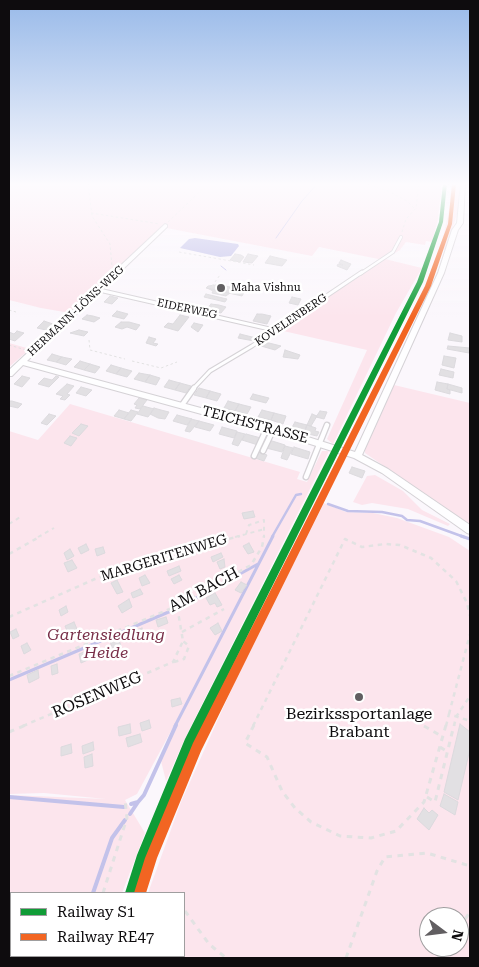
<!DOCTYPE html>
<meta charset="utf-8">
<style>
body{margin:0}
#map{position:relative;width:479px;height:967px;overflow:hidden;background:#fbf7fc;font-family:"Roboto Serif",serif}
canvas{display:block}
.frame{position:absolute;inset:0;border:10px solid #0e0c0e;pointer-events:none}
.legend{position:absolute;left:10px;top:892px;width:175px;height:65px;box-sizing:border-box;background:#fff;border:1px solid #9f9e9f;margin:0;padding:6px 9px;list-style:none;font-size:15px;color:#0e0c0e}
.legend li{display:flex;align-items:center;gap:10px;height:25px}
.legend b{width:25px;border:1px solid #9f9e9f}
.north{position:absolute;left:419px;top:907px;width:50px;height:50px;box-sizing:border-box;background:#fff;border:1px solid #9f9e9f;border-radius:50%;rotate:105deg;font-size:14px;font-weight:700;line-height:20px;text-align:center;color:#0e0c0e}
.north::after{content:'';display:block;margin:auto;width:18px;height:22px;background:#615e61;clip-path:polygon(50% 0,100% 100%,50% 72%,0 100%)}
</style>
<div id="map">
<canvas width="479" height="967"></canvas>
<div class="frame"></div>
<ul class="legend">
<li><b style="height:6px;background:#109c37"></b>Railway S1</li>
<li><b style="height:6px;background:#f26522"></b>Railway RE47</li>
</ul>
<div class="north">N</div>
</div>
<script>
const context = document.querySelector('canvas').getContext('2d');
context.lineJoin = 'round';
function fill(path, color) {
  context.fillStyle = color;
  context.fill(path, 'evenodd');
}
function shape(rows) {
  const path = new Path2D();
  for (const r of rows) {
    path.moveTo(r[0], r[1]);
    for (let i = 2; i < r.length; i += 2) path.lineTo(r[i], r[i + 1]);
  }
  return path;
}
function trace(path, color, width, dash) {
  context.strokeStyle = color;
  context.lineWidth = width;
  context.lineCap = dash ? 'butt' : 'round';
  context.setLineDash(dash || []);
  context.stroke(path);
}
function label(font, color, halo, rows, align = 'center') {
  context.font = font + ' "Roboto Serif",serif';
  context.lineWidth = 5;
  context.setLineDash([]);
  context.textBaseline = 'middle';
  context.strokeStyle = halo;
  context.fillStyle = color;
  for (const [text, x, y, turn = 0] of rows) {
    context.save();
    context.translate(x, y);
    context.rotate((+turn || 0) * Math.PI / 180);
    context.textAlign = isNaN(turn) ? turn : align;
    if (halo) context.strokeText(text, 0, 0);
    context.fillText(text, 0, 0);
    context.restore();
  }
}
fill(shape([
 [9,183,442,183,438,219,432,242,426,241,425,245,406,242,400,250,385,259,422,268,396,313,333,444,327,439,367,350,279,330,383,260,319,247,312,256,161,227,70,313,41,308,9,300],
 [451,183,460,183,461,203,445,250,440,249,450,206],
 [9,343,30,349,9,367],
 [394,385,470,403,470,525,365,453,365,446],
 [70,404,300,472,297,479,307,482,322,451,329,451,186,736,166,781,161,761,184,707,137,794,125,800,145,833,122,893,11,893,11,956,100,956,99,958,9,958,9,795,106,799,44,793,9,794,9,431,38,440],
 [375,475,403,491,422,510,450,524,448,526,408,509,372,503,362,505,353,502,367,476],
 [321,502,346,512,373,513,397,518,449,537,470,551,470,958,128,958,129,956,184,956,184,893,148,893,181,802,250,648],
 [429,917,459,917,459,947,429,947]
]), '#fce5ed');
fill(shape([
 [195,238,238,244,239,246,231,256,220,257,180,248,189,239]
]), '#c3c2ea');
trace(shape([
 [276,238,302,201,318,183],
 [221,266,226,270]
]), '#c3c2ea', 1);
trace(shape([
 [328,504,348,511,382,512,402,516,407,520,420,521,464,537],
 [272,537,296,495,301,494]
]), '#c3c2ea', 2.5);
trace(shape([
 [461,536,470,539],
 [9,680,178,608,258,564],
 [175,726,273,536]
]), '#c3c2ea', 3);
trace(shape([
 [9,797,124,807],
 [131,804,138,802,144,795,176,725],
 [130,814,138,802],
 [93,893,112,838,125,820],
 [71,958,72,956]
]), '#c3c2ea', 4);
const building = shape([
 [235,254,241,255,244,257,240,262,230,260,235,254],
 [248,254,258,256,252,263,243,262,248,254],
 [270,256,287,260,282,266,265,263,270,256],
 [341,260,351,264,347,270,337,266,338,264,343,265,339,263,341,260],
 [216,285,222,285,245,291,242,296,206,288,208,286,216,285],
 [207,288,230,293,226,296,212,293,213,291,207,288],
 [206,294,227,299,225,302,204,297,206,294],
 [110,296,118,298,112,304,104,302,110,296],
 [292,297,301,299,298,305,289,303,292,297],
 [211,304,219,305,226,307,221,313,206,310,211,304],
 [117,311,128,314,124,319,112,316,117,311],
 [257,314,262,314,271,316,267,324,253,321,257,314],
 [87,315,93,316,100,318,94,322,82,319,87,315],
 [180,315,189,317,178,331,164,327,168,323,173,324,180,315],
 [44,321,53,324,46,330,37,328,44,321],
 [121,322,129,322,140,325,136,330,127,327,122,329,115,327,121,322],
 [194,323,203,325,198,332,191,327,194,323],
 [79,330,88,332,84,336,70,333,79,330],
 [17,331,24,333,15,341,9,339,9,332,14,334,17,331],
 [450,333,462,336,462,342,448,340,450,333],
 [240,334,256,338,254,341,238,338,240,334],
 [149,337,156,339,153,343,158,344,156,346,146,343,149,337],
 [263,342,269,343,281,346,275,350,261,346,263,342],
 [448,346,470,348,469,353,447,349,448,346],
 [285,350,300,355,298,359,283,357,285,350],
 [52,354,62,357,56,362,47,360,52,354],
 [444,356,456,358,454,368,442,365,444,356],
 [62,357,72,359,66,365,56,362,62,357],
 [80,361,90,364,84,370,74,367,80,361],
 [90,364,100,367,95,373,84,370,90,364],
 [111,365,121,368,116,374,106,371,111,365],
 [121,368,132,371,127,377,116,374,121,368],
 [441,369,454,372,453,378,439,375,441,369],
 [139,373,150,375,145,382,134,379,139,373],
 [150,375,160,378,156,385,145,382,150,375],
 [22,376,30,378,22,387,14,384,22,376],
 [56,376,59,377,49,387,38,384,44,378,52,380,56,376],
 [169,380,180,383,175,390,164,387,169,380],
 [437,382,448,384,447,389,450,390,450,394,435,390,437,382],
 [180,383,191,386,186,393,175,390,180,383],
 [67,384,74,386,67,394,70,395,65,400,60,399,63,396,56,394,67,384],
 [448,384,462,388,462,393,447,389,448,384],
 [81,387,92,390,86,396,76,393,81,387],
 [199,388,210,391,206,398,194,395,199,388],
 [210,391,221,394,217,401,206,398,210,391],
 [253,394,269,398,266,403,250,399,253,394],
 [139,398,147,400,140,409,135,408,137,405,134,404,139,398],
 [9,401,12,401,22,404,18,408,9,406,9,401],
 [228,401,239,404,235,411,224,408,228,401],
 [239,404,251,407,247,414,235,411,239,404],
 [143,406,154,409,148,417,137,414,143,406],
 [154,408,161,410,169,412,165,419,158,418,150,414,154,408],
 [119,410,129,413,124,419,114,416,119,410],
 [131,410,138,412,131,421,124,419,131,410],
 [262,410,274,413,271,420,258,417,262,410],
 [320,411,327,412,324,419,316,417,320,411],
 [274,413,286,416,283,424,271,420,274,413],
 [49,414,56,416,47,425,41,423,49,414],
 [312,414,317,416,311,426,307,425,312,414],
 [177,415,192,419,187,425,173,421,177,415],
 [191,419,199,421,190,432,185,431,191,419],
 [199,421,214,425,210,431,195,427,199,421],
 [295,422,307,425,304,433,291,429,295,422],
 [81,424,88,426,79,436,72,433,81,424],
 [307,425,316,428,315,431,319,432,317,436,304,433,307,425],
 [222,427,237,431,234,438,219,434,222,427],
 [237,432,245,434,238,446,232,444,237,432],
 [246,434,261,438,258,445,242,440,246,434],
 [70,436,77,438,71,446,64,443,70,436],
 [269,440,285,445,282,452,266,448,269,440],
 [285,446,293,448,287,460,281,458,285,446],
 [294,447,310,452,308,459,291,454,294,447],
 [258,452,267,455,264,461,255,458,258,452],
 [352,467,365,471,362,478,349,473,352,467],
 [253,511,255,517,244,519,242,513,253,511],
 [249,543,254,552,248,554,243,546,249,543],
 [86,544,89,550,81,554,78,548,86,544],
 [103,547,105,553,97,556,95,549,103,547],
 [70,549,74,556,67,560,64,553,70,549],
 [221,553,223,557,213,562,211,557,221,553],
 [224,559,225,567,220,569,217,562,224,559],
 [72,560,77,568,68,572,64,563,72,560],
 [179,566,181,571,169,576,167,571,179,566],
 [145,575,150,583,142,586,139,578,145,575],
 [179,575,182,580,174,584,171,579,179,575],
 [117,580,123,592,117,594,111,583,117,580],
 [241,582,247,585,241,593,235,590,241,582],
 [140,589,143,594,133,598,131,593,140,589],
 [215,593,222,605,217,607,215,603,210,605,206,598,215,593],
 [129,599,132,607,122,613,118,606,129,599],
 [66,606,68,612,61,616,59,610,66,606],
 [166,617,168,623,158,627,156,620,166,617],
 [74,622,77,629,68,633,65,626,74,622],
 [218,623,222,631,215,635,210,628,218,623],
 [142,628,143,634,129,639,128,633,142,628],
 [16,629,19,636,13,639,10,632,16,629],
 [118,637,121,646,112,649,110,640,118,637],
 [27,643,31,650,24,654,21,646,27,643],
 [88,650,90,659,81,663,79,654,88,650],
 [57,664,58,673,52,675,51,666,57,664],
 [38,670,39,678,29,683,27,675,38,670],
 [180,698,182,704,172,707,171,700,180,698],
 [149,720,151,728,142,731,140,723,149,720],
 [130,724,131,733,119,736,118,727,130,724],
 [460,724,470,732,470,749,458,800,444,792,460,724],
 [140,734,142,742,128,747,126,738,140,734],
 [93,742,94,750,83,754,82,746,93,742],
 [71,744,72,753,61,756,61,747,71,744],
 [92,754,93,766,85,768,84,757,92,754],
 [444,794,458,802,455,815,440,806,444,794],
 [424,808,429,813,432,810,438,815,429,830,417,819,424,808]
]);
fill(building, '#e2e0e3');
trace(building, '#dcdade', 1);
const laneFar2 = shape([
 [360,274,393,252,401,237]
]);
const laneFar1 = shape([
 [99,290,274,330],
 [193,389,210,371,252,346,362,272]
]);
const lane = shape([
 [182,405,194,388],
 [263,451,273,430],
 [254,456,267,428],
 [306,477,327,425]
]);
const street = shape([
 [461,183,465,183,463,223,458,230,444,273,362,455,388,469,470,525,470,534,467,533,382,473,354,458,307,443,23,365,12,376,9,376,9,370,165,224,167,225,167,227,27,361,308,437,355,452,438,273,452,230,457,223,461,183]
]);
trace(laneFar2, '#d5d2d6', 4);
trace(laneFar1, '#d5d2d6', 5);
trace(lane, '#d5d2d6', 7);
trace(street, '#d5d2d6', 2);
trace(shape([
 [88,183,92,216,110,244,112,266],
 [319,183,377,183],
 [363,183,388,191,407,201,415,209],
 [91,213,160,224],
 [168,222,209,183],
 [402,232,406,219,416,208,419,183],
 [179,252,254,265],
 [212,286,220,275],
 [9,310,16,312],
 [89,340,90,350,125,359],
 [9,345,26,350],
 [132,361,161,368,177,362]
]), '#e2e2e2', 1, [2.5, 2.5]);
trace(shape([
 [9,524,22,516],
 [246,534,249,525,264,520,264,537],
 [38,537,54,528],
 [235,537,265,529]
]), '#e2e2e2', 2, [4, 4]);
trace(shape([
 [9,554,41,536],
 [9,617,95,579,145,561,240,536],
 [182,632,224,609],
 [174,662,184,659,189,646,183,641],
 [9,676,177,606,251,565,262,547,264,536],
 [449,714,470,634],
 [23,726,173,662,183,641,177,606],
 [253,726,345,539,362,547,385,544,400,545,431,558,456,581,467,603,470,616],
 [446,726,449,714,470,721],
 [454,726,456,717,470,696]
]), '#e2e2e2', 2.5, [4.5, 4.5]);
trace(shape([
 [254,725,245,743,267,757,282,791,295,808,311,822,340,836,371,838,396,831,424,802,446,725],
 [424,726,443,737],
 [9,732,26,725],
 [440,747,448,752],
 [427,797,435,802,454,725],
 [103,893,127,818,125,800],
 [185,911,209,944,226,958],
 [459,928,470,912],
 [83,956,83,958],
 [346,958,377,871,385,857,427,853,470,866],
 [438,958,446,947]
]), '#e2e2e2', 3, [5.5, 5.5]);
trace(laneFar2, '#fefeff', 2.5);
trace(laneFar1, '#fefeff', 3);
trace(lane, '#fefeff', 4.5);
fill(street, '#fefeff');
fill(shape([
 [443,183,447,183,443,222,423,282,193,746,149,855,137,893,125,893,137,855,185,739,417,282,439,222,443,183]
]), '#109c37');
fill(shape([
 [454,183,456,184,452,224,431,286,201,751,157,858,146,893,134,893,145,858,193,743,425,286,448,224,452,184,454,183]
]), '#f26522');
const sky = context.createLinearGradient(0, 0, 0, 318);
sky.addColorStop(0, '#99bae9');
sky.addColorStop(0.58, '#fdfbfe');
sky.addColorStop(1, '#fdfbfe00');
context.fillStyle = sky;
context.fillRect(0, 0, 479, 318);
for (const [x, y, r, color] of [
 [221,288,5,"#615e61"],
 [359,697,5,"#615e61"]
]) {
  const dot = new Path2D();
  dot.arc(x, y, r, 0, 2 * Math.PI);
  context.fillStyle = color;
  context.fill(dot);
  trace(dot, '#fff', 2);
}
label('11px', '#0e0c0e', '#fff', [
 ["Maha Vishnu",231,288]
], 'left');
label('11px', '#0e0c0e', '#fff', [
 ["EIDERWEG",187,309,12],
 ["HERMANN-LÖNS-WEG",76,311,-43],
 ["KOVELENBERG",291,320,-34]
]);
label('14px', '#0e0c0e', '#fff', [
 ["TEICHSTRASSE",255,425,15],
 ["MARGERITENWEG",164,558,-17]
]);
label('16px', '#0e0c0e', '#fff', [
 ["AM BACH",204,590,-28],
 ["ROSENWEG",97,695,-23]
]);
label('italic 16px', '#792f49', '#fff', [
 ["Gartensiedlung",106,635],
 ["Heide",106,653]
]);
label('16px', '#0e0c0e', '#fff', [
 ["Bezirkssportanlage",359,714],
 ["Brabant",359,732]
]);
</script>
